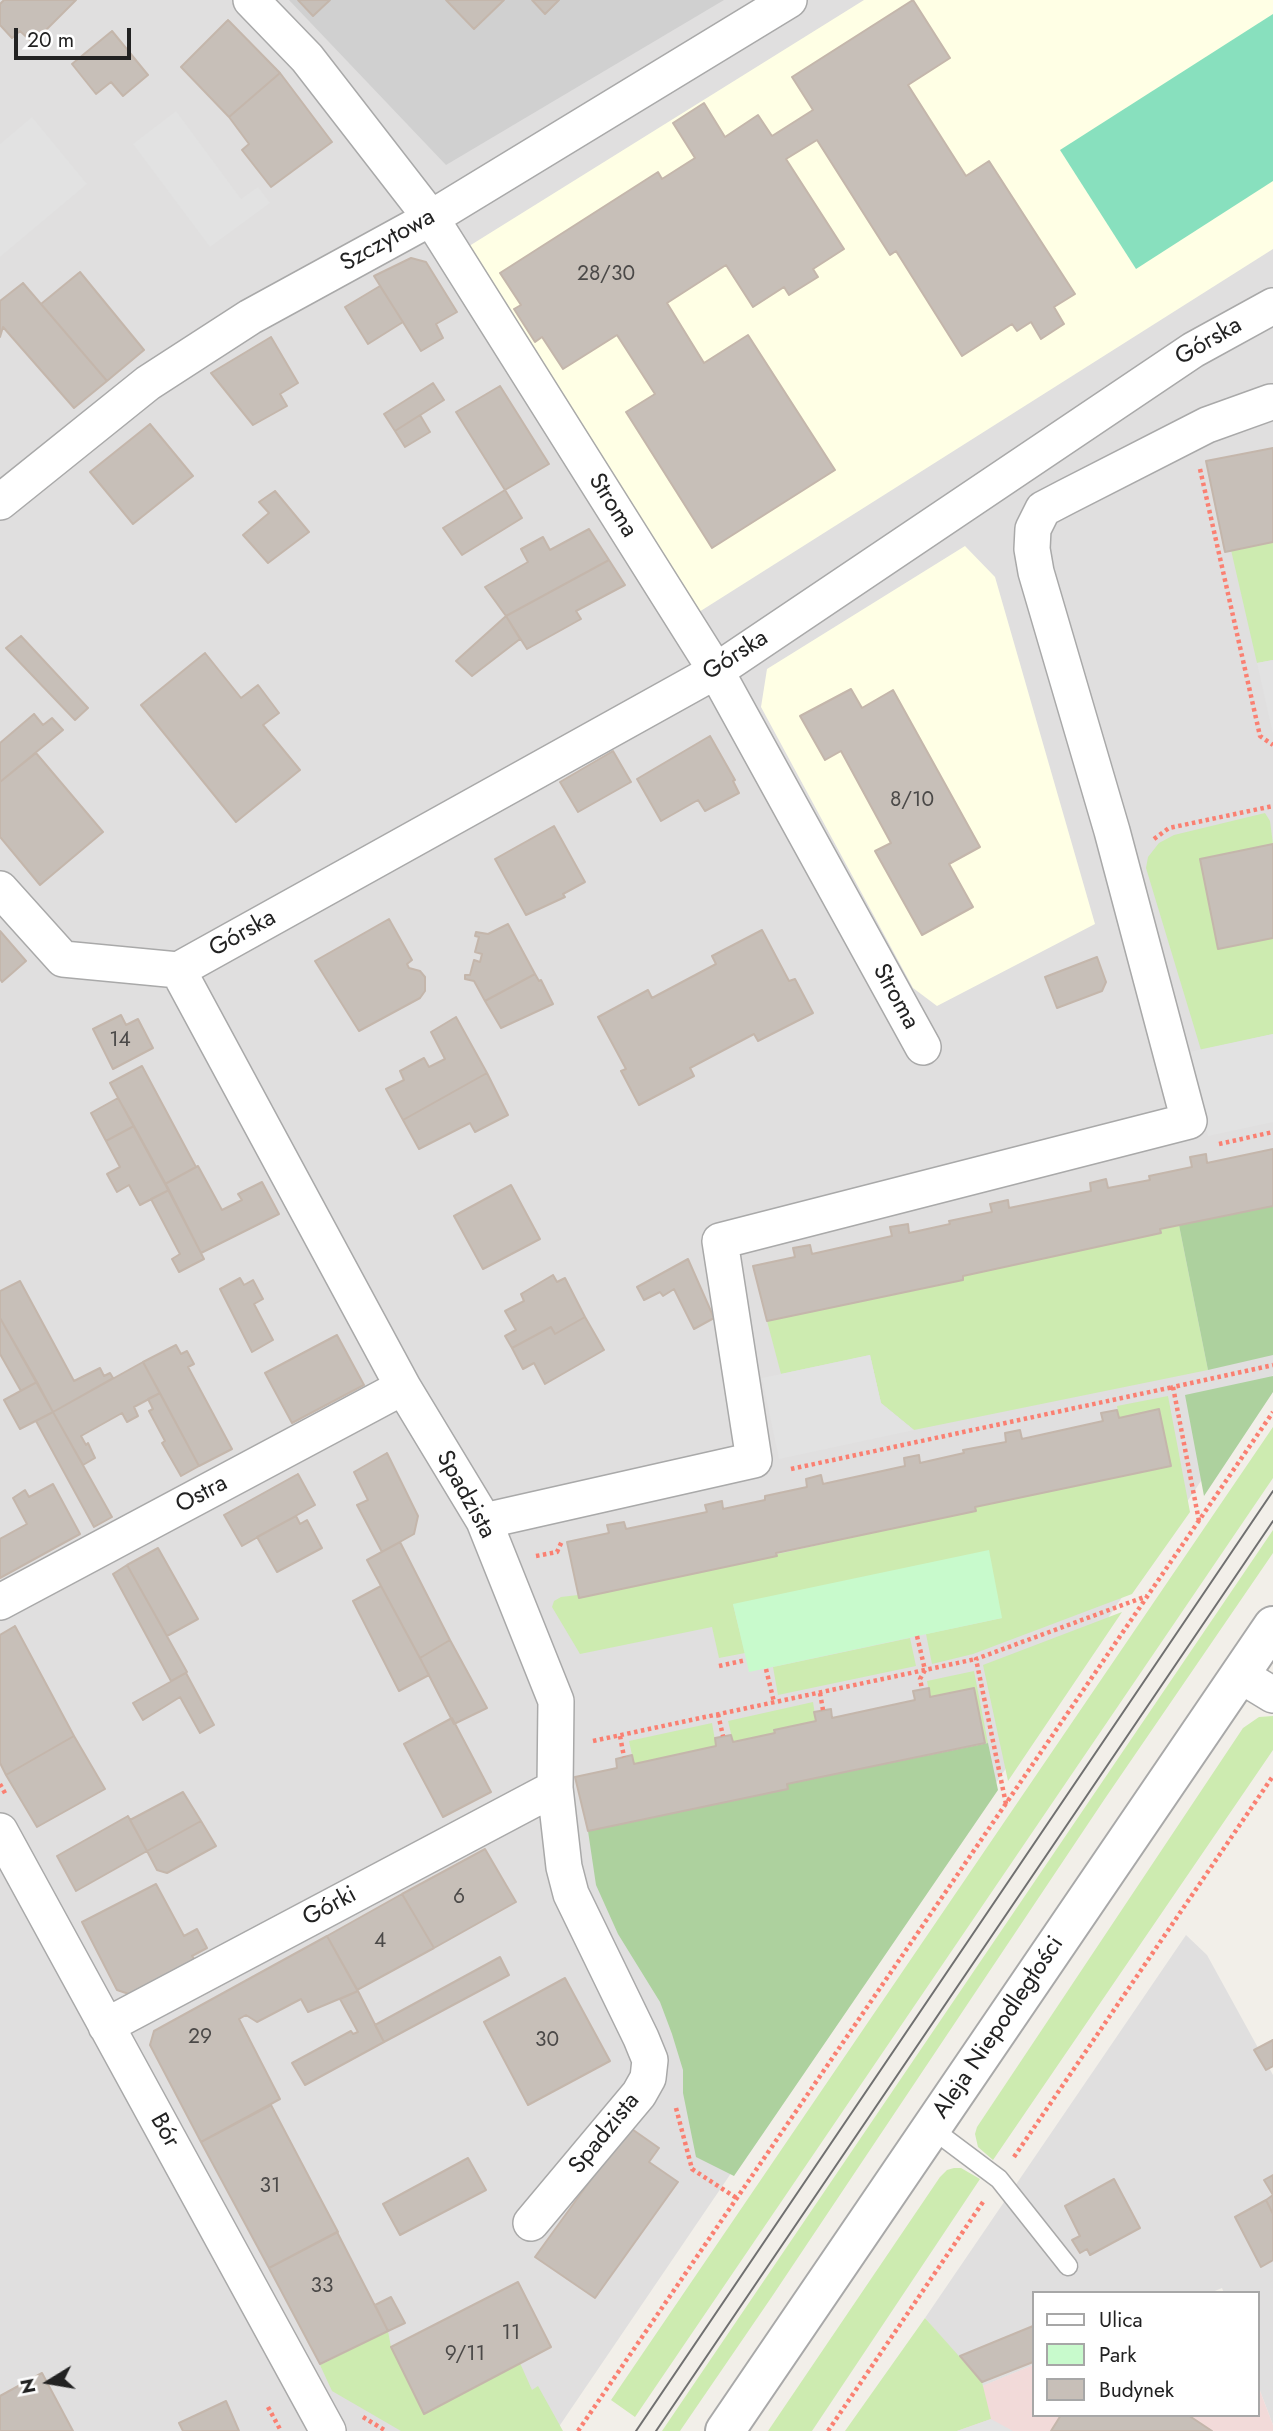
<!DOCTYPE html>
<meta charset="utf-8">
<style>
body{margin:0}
#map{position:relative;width:1273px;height:2431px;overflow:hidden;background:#f2efe9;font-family:Jost,sans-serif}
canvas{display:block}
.legend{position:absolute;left:1032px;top:2291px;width:228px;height:126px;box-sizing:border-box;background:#fff;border:2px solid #a7a7a7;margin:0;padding:9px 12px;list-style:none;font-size:21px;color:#222}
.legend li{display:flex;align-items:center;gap:14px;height:35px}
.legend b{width:35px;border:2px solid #a7a7a7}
.north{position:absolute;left:14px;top:2347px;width:70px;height:70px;-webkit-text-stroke:5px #fff;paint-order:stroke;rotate:259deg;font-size:19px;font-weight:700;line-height:28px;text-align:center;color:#222}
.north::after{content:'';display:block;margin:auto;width:24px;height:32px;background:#222;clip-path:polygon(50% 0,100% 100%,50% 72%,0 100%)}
.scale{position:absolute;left:14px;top:28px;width:117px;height:32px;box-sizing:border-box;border:4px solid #222;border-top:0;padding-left:9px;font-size:21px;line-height:24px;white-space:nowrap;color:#222;-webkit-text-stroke:5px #fff;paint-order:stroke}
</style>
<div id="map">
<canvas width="1273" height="2431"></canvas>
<ul class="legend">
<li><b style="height:9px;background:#fff"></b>Ulica</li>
<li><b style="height:19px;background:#c8facc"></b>Park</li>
<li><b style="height:19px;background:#c7bfb8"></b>Budynek</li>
</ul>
<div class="north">N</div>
<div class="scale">20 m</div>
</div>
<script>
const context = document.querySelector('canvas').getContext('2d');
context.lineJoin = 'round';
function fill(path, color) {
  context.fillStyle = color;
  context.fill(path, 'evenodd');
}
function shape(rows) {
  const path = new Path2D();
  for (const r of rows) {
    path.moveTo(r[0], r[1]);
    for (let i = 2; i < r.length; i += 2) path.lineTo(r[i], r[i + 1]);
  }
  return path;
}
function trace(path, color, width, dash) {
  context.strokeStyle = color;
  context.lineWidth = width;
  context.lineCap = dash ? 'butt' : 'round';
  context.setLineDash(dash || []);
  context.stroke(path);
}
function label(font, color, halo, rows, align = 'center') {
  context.font = font + ' Jost,sans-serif';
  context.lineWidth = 5;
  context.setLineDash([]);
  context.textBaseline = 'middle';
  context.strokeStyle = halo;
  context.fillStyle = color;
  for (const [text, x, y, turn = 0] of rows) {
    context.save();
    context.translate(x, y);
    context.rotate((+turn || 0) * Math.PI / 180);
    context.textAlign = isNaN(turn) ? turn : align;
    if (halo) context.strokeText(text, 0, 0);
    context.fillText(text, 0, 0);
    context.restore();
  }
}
fill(shape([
 [0,0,1273,0,1273,1375,556,2431,0,2431],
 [1186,1935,1207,1955,1273,2075,1273,2425,1257,2383,1257,2293,1224,2293,1222,2288,1210,2293,1033,2293,1033,2365,983,2386,925,2318]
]), '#e0dfdf');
fill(shape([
 [1033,2365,1033,2415,1257,2415,1257,2383,1273,2425,1273,2431,873,2431]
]), '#f2dad9');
fill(shape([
 [864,0,1273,0,1273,249,699,612,466,248],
 [965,546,995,577,1095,924,937,1006,913,988,761,707,767,669]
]), '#ffffe5');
fill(shape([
 [289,0,724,0,446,165]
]), '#d0d0d0');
fill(shape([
 [1273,542,1273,660,1257,663,1231,550],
 [1265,813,1270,821,1273,844,1200,859,1218,949,1273,938,1273,1034,1201,1050,1146,868,1148,857,1159,843,1174,835],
 [1179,1225,1208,1370,914,1430,881,1403,870,1355,781,1374,767,1321,963,1280,963,1276,1160,1233,1160,1229],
 [1168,1396,1190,1512,1132,1594,973,1654,932,1664,926,1634,1002,1618,733,1604,745,1653,719,1658,712,1627,580,1654,552,1607,554,1601,561,1597,578,1595,579,1598,976,1510,975,1507,1119,1418,1117,1406],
 [1273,1427,1273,1478,635,2417,611,2400],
 [1273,1530,1273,1553,1106,1797,771,2298,680,2431,662,2431],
 [1122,1612,1008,1781,983,1665],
 [910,1638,916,1666,778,1695,773,1667],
 [974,1671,988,1743,985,1743,974,1688,930,1697,927,1681],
 [813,1702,816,1721,775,1730,775,1733,733,1742,728,1721],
 [1273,1716,1273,1750,993,2160,978,2147,975,2134,977,2127,1243,1728,1259,1717],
 [712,1723,716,1746,634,1764,629,1741],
 [954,2168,961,2168,980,2179,812,2431,768,2431,940,2177,947,2170],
 [925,2318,982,2382,991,2419,957,2431,845,2431],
 [388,2331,391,2347,425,2413,520,2363,532,2390,538,2386,563,2431,401,2431,332,2391,320,2365]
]), '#cdebb0');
fill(shape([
 [1273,1206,1273,1355,1208,1370,1179,1225],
 [1273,1376,1273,1392,1204,1496,1185,1395],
 [988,1743,998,1790,734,2176,696,2157,683,2093,683,2070,672,2034,660,2002,618,1934,596,1885,588,1831,787,1789,787,1784]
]), '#add19e');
fill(shape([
 [989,1550,1002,1618,749,1672,733,1604]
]), '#c8facc');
fill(shape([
 [1273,14,1273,181,1136,269,1060,150]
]), '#88e0be');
fill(shape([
 [176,111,241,199,258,187,270,203,210,247,133,144],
 [32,117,87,184,0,257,0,144],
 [1273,660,1273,734,1257,663],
 [1273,1034,1273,1122,1208,1136,1184,1053],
 [870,1355,881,1403,914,1430,779,1459,762,1378],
 [991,2419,1013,2431,957,2431]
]), '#e2e2e2');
const building = shape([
 [4,0,76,0,33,43,20,31,12,38,0,25,0,4,4,0],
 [298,0,330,0,313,16,298,0],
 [446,0,504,0,474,29,446,0],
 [532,0,559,0,545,14,532,0],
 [913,0,950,58,908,85,966,176,989,161,1075,294,1054,307,1064,324,1041,339,1031,322,1017,331,1012,324,962,356,896,251,890,255,817,140,786,159,844,249,813,269,818,277,789,295,784,287,753,307,726,265,667,303,704,363,748,335,835,470,712,548,626,412,655,394,617,335,563,369,542,337,535,342,514,309,521,305,500,273,658,172,662,179,695,158,673,123,704,103,725,137,758,115,772,136,813,110,792,77,913,0],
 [228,20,280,73,229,117,181,67,228,20],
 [112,31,148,75,123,96,111,82,96,94,72,64,112,31],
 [280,73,332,142,271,187,242,150,249,144,229,117,280,73],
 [411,258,426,262,457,312,436,324,443,338,421,351,374,276,411,258],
 [80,272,144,350,107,381,41,304,80,272],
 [23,283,107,381,74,408,3,327,0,337,0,301,23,283],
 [380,286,403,322,368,344,345,307,380,286],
 [271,337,298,383,280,394,287,406,253,425,211,373,271,337],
 [433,383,444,400,395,431,384,414,433,383],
 [500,386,549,464,505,490,456,412,500,386],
 [420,415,430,432,405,447,395,431,420,415],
 [150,424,193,476,133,524,90,472,150,424],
 [1273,448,1273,542,1225,552,1206,461,1273,448],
 [505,490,522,518,462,555,443,528,505,490],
 [275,491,309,532,268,563,243,535,269,513,259,502,275,491],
 [589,529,609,560,506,616,485,587,528,562,521,549,543,537,550,550,589,529],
 [609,560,625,585,576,611,581,619,527,649,506,616,609,560],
 [506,616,520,639,472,676,456,661,506,616],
 [21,636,88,708,75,720,6,648,21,636],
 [205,653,241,698,258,685,279,713,263,725,300,770,236,822,141,705,205,653],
 [851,689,862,708,893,690,980,847,949,864,973,907,922,935,875,851,891,843,841,751,825,760,800,716,851,689],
 [34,714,43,725,52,718,63,730,0,782,0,743,34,714],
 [710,736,735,780,733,781,739,793,705,811,698,800,661,821,637,779,710,736],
 [613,751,631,782,578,812,560,782,613,751],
 [36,753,103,832,40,885,0,837,0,782,36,753],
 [554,826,585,882,563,894,565,897,526,915,495,859,554,826],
 [1273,844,1273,938,1218,949,1200,859,1273,844],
 [389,919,412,960,407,964,409,968,420,971,425,977,425,991,420,998,359,1031,315,961,389,919],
 [508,924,535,974,485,1001,474,981,465,979,465,975,470,975,474,960,480,962,482,954,475,952,479,937,475,936,476,932,488,934,508,924],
 [762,930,789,981,795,979,813,1013,758,1041,754,1034,690,1068,694,1076,639,1105,621,1071,626,1069,598,1017,648,990,652,998,716,964,712,956,762,930],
 [0,931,26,961,2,982,0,979,0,931],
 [1097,957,1106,982,1102,991,1057,1008,1045,977,1097,957],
 [535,974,539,981,541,980,553,1004,501,1028,485,1001,535,974],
 [121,1015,126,1025,138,1019,153,1048,113,1069,93,1029,121,1015],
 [456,1017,487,1073,403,1120,386,1089,404,1080,400,1071,424,1058,429,1067,445,1059,431,1032,456,1017],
 [142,1066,196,1167,165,1184,110,1083,142,1066],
 [487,1073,508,1115,475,1132,470,1123,419,1149,403,1120,487,1073],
 [118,1098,134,1126,106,1141,91,1113,118,1098],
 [134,1126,169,1190,140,1205,129,1185,117,1192,107,1174,120,1167,106,1141,134,1126],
 [1273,1149,1273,1206,1160,1229,1161,1233,963,1276,963,1280,767,1321,753,1266,795,1257,793,1248,810,1245,812,1254,892,1236,890,1227,908,1224,909,1233,950,1224,949,1221,992,1212,990,1204,1008,1200,1009,1208,1091,1191,1090,1183,1106,1179,1108,1188,1150,1180,1149,1176,1192,1167,1190,1157,1206,1154,1207,1163,1273,1149],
 [198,1166,222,1210,242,1200,238,1194,262,1182,279,1214,201,1253,165,1184,198,1166],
 [511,1185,540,1239,483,1269,454,1216,511,1185],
 [169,1190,204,1259,179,1272,172,1259,180,1254,151,1199,169,1190],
 [688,1259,714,1318,694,1329,674,1289,663,1296,660,1292,644,1300,637,1287,688,1259],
 [553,1275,557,1282,565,1278,585,1317,555,1334,551,1327,512,1348,505,1336,516,1330,505,1311,524,1301,521,1294,553,1275],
 [240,1278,244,1285,253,1280,263,1299,254,1304,273,1340,252,1352,220,1289,240,1278],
 [20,1281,74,1381,100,1368,104,1376,110,1373,113,1378,53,1412,0,1318,0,1291,20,1281],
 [585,1317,604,1350,545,1384,534,1363,523,1369,512,1348,551,1327,555,1334,585,1317],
 [0,1318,37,1382,21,1391,0,1354,0,1318],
 [337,1335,364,1385,292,1423,265,1373,337,1335],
 [176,1345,181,1354,187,1351,194,1364,188,1367,232,1449,199,1466,143,1362,176,1345],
 [143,1362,160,1393,134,1407,138,1416,127,1422,122,1413,81,1436,86,1445,88,1443,95,1458,83,1465,53,1412,143,1362],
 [37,1382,53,1412,20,1429,4,1400,37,1382],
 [160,1393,199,1466,181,1476,162,1443,165,1441,149,1411,153,1409,148,1399,160,1393],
 [1159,1409,1171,1466,975,1507,976,1511,776,1553,777,1556,579,1598,567,1542,609,1533,607,1525,624,1522,626,1529,707,1512,705,1505,722,1501,723,1509,765,1500,765,1496,807,1487,806,1479,821,1475,823,1484,905,1466,904,1458,919,1455,920,1463,964,1453,963,1450,1006,1442,1005,1433,1020,1430,1022,1439,1103,1421,1101,1413,1117,1410,1119,1418,1159,1409],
 [53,1412,112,1517,94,1527,36,1421,53,1412],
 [387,1453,418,1516,414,1534,382,1552,357,1505,368,1500,354,1472,387,1453],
 [298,1474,315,1505,242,1546,224,1515,298,1474],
 [53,1484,80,1534,0,1578,0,1539,27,1524,13,1498,25,1490,29,1497,53,1484],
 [296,1516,300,1524,307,1520,322,1548,277,1572,257,1537,296,1516],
 [400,1542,450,1640,420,1658,367,1560,400,1542],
 [158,1548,198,1619,167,1636,127,1565,158,1548],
 [127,1565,187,1672,171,1681,113,1574,127,1565],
 [381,1586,429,1675,399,1691,353,1601,381,1586],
 [15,1626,74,1736,6,1775,0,1763,0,1635,15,1626],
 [450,1640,487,1708,454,1724,420,1658,450,1640],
 [186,1673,214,1725,200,1733,180,1697,143,1720,133,1703,186,1673],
 [929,1688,930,1697,974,1688,985,1743,787,1784,788,1789,588,1831,575,1777,617,1768,616,1759,632,1755,634,1764,716,1746,715,1738,731,1735,733,1742,775,1733,774,1730,816,1721,814,1712,831,1709,832,1718,915,1700,913,1691,929,1688],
 [452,1718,491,1792,443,1817,404,1744,452,1718],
 [74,1736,105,1789,37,1827,6,1775,74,1736],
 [183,1792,201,1821,147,1851,130,1820,183,1792],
 [128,1816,147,1851,76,1891,57,1856,128,1816],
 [201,1821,216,1846,167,1873,157,1870,147,1851,201,1821],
 [485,1849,516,1902,434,1948,402,1894,485,1849],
 [156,1884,184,1936,197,1929,207,1948,192,1956,195,1960,129,1994,117,1990,82,1922,156,1884],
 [402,1894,434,1948,357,1990,327,1936,402,1894],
 [327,1936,358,1991,308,2012,301,1999,257,2022,246,2015,239,2019,280,2099,201,2142,150,2045,154,2031,327,1936],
 [500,1957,509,1975,384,2042,375,2025,500,1957],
 [565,1978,610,2061,528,2105,484,2022,565,1978],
 [358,1991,384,2042,305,2085,292,2063,351,2031,353,2034,358,2032,340,1999,358,1991],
 [1273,2040,1273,2066,1266,2070,1254,2050,1273,2040],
 [271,2105,338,2232,269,2268,201,2142,271,2105],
 [629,2127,659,2148,649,2162,678,2182,595,2298,535,2257,629,2127],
 [468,2158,486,2190,400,2235,383,2204,468,2158],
 [1273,2175,1273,2214,1266,2200,1273,2195,1264,2180,1273,2175],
 [1114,2179,1140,2228,1090,2255,1087,2249,1080,2253,1072,2240,1080,2236,1065,2206,1114,2179],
 [1266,2200,1273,2214,1273,2260,1261,2267,1235,2217,1266,2200],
 [337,2232,388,2331,320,2364,269,2268,337,2232],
 [518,2282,551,2347,424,2414,391,2347,518,2282],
 [391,2297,405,2323,388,2331,375,2305,391,2297],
 [1033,2326,1033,2362,982,2382,960,2356,1033,2326],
 [42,2373,73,2431,0,2431,0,2396,42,2373],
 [226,2401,239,2431,183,2431,179,2423,226,2401],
 [1061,2415,1188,2415,1212,2431,1051,2431,1061,2415]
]);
fill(building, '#c7bfb8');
trace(building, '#c4b6ab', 2);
const service = shape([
 [931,2128,999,2179,1068,2266]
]);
const minor = shape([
 [251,0,307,58,431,218,716,671,923,1047],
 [0,502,148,383,250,317,431,218,789,0],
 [0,889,63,959,178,970,403,1387,484,1521,556,1701,555,1788,564,1867,571,1894,641,2038,650,2060,648,2078,639,2094,531,2223],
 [178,970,716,671,1193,350,1273,306],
 [484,1521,754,1460,720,1241,1189,1121,1112,831,1036,572,1032,549,1033,529,1043,509,1066,497,1207,425,1271,402],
 [0,1602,403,1387],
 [1240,1675,1273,1695],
 [0,1831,328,2431],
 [106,2026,555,1788]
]);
const tertiary = shape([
 [725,2431,1273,1626]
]);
trace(service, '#a9a9a9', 21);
trace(minor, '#a9a9a9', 38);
trace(tertiary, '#a9a9a9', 42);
trace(shape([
 [1200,469,1260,736,1273,745],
 [1154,839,1169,828,1273,806],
 [1219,1144,1273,1132],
 [791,1469,1173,1387],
 [1199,1521,1173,1387,1273,1365],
 [536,1556,557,1552,562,1541],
 [917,1636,925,1670,920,1679,922,1689],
 [719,1666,746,1660],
 [766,1669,774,1702],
 [820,1693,823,1710],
 [718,1714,723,1736],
 [620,1736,624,1757],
 [593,1741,976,1659],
 [0,1784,6,1795],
 [1006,1804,976,1659,1147,1596],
 [676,2108,692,2169,738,2199],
 [1014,2157,1273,1776],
 [268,2407,281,2431],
 [363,2417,386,2431],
 [578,2431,1273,1412],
 [828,2431,983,2202]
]), '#fa8072', 4.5, [3.5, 3.5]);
trace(service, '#fff', 18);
trace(minor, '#fff', 35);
trace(tertiary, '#fff', 38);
trace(shape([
 [636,2431,1273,1491],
 [656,2431,1273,1521]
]), '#707070', 2);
label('21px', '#4b4948', null, [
 ["28/30",606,275],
 ["8/10",912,801],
 ["14",120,1041],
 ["6",459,1898],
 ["4",380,1942],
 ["29",200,2038],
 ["30",547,2041],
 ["31",270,2187],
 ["33",322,2287],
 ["11",511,2334],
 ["9/11",465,2355]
]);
label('24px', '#222', '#fff', [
 ["Szczytowa",388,241,-29],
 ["Górska",1209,342,-30],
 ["Stroma",612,506,58],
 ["Górska",736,656,-33],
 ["Górska",243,934,-29],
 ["Stroma",895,997,61],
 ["Ostra",202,1495,-28],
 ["Spadzista",465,1495,61],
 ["Górki",330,1907,-28],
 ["Aleja Niepodległości",999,2028,-56],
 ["Bór",164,2131,61],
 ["Spadzista",605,2134,-51]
]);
</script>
